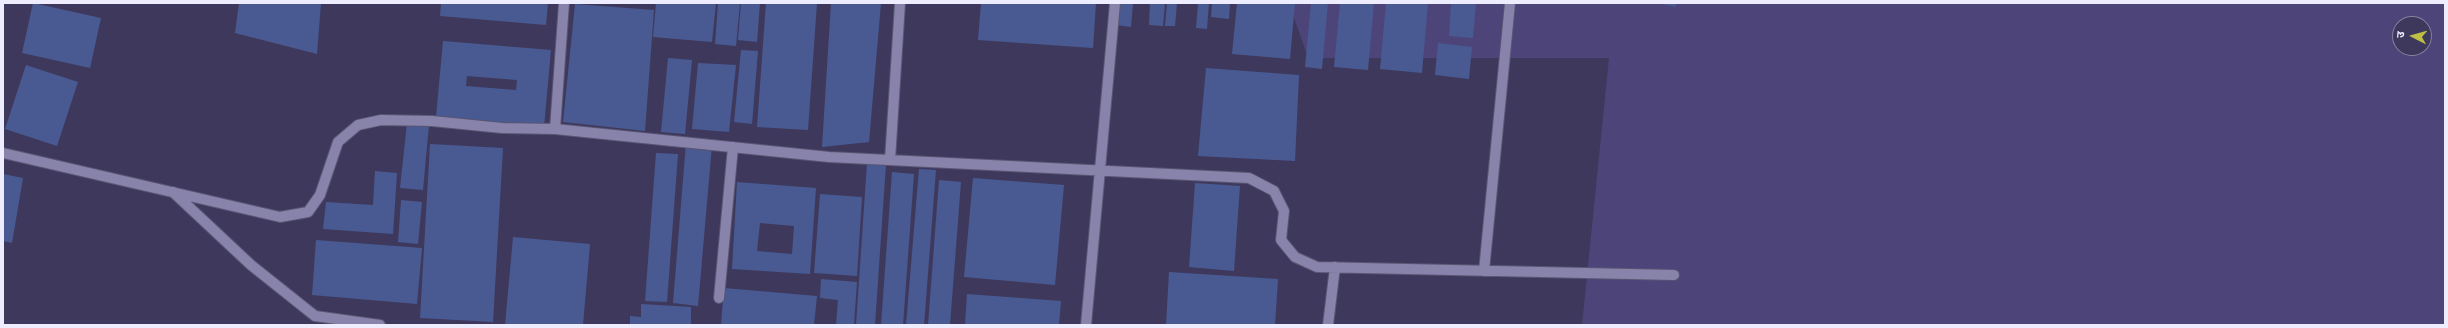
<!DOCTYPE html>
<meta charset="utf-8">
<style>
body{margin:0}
#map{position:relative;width:2448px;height:328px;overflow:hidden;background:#3e395c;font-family:Spectral,"Noto Sans Devanagari",serif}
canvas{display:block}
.frame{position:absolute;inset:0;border:4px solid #eeedff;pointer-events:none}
.north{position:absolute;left:2392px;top:16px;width:40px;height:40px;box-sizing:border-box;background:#3e395c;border:1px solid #84819d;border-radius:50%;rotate:276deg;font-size:11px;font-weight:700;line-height:16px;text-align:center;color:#eeedff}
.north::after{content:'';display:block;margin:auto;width:14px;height:18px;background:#bebf42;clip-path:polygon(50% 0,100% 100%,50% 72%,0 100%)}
</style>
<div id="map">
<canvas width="2448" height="328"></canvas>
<div class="frame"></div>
<div class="north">उ</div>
</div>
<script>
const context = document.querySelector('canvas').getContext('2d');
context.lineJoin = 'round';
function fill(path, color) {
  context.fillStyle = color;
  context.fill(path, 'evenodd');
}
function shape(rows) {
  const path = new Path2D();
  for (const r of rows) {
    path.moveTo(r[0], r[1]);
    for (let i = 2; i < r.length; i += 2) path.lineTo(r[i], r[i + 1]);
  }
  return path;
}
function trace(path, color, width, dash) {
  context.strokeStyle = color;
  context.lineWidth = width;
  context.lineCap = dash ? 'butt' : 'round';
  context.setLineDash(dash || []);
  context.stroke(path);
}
fill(shape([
 [1289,3,2445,3,2445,325,1582,325,1609,58,1308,58],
 [2400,24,2424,24,2424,48,2400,48]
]), '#4d447a');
fill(shape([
 [33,3,101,18,90,68,22,53],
 [239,3,321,3,317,54,235,33],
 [441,3,548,3,546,25,440,16],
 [656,3,716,3,712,42,653,37],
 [718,3,740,3,736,46,715,44],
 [741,3,760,3,757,42,738,40],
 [766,3,817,3,808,130,757,127],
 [831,3,881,3,869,142,822,147],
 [981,3,1096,3,1093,48,978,40],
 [1117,3,1133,3,1131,27,1115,25],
 [1150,3,1165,3,1163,26,1149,25],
 [1167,3,1177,3,1175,26,1165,26],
 [1198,3,1209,3,1207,29,1196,28],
 [1212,3,1230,3,1229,19,1211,17],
 [1237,3,1295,3,1290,59,1232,54],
 [1311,3,1328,3,1322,69,1305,67],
 [1340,3,1374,3,1368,70,1334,67],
 [1386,3,1428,3,1422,73,1380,69],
 [1451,3,1476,3,1473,38,1449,36],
 [1657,3,1676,3,1676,7],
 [575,4,654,10,645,131,563,122],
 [443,41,551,50,544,127,436,117],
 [467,76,517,80,516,90,466,86],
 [1438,43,1472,47,1469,79,1435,75],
 [741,50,758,51,752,124,734,122],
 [668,58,692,60,685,134,661,132],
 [698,63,736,65,729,132,692,129],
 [26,65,78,82,57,146,5,129],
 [1206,68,1299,75,1295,161,1198,156],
 [407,123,429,125,423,190,400,188],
 [686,143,712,145,698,306,673,303],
 [430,144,503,148,493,322,420,318],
 [656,153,678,154,667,302,645,301],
 [867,163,886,164,875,325,856,325],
 [919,169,936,170,924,325,906,325],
 [375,171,397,173,393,234,323,229,326,202,373,205],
 [892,172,914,174,903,325,881,325],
 [3,174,23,178,12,243,3,241],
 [973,178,1064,185,1055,285,964,277],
 [939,180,961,182,950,325,928,325],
 [737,182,816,188,810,274,732,269],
 [760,223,794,226,792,254,757,251],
 [1195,183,1240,186,1234,271,1189,267],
 [820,194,862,197,857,276,814,273],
 [401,200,422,202,418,244,398,242],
 [513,237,590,244,583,325,505,325],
 [316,240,422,248,417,304,312,295],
 [1169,272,1278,279,1275,325,1166,325],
 [821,279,857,282,854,325,836,325,838,300,820,298],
 [724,288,817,296,814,325,721,325],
 [967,294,1061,301,1059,325,965,325],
 [641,304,691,307,691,325,630,325,630,316,641,317]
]), '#495a92');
const street = shape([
 [555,129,564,3],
 [3,153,280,217,308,212,320,195,338,142,358,125,381,120,432,121,502,128,555,129,829,157,1249,178,1274,191,1284,211,1281,240,1295,257,1317,267,1674,275],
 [890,160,900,3],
 [173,192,251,265,315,316,380,325],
 [1484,271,1510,3],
 [719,298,733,147],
 [1086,325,1115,3],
 [1328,325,1335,267]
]);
trace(street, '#595572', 12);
trace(street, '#8883ab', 10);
</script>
